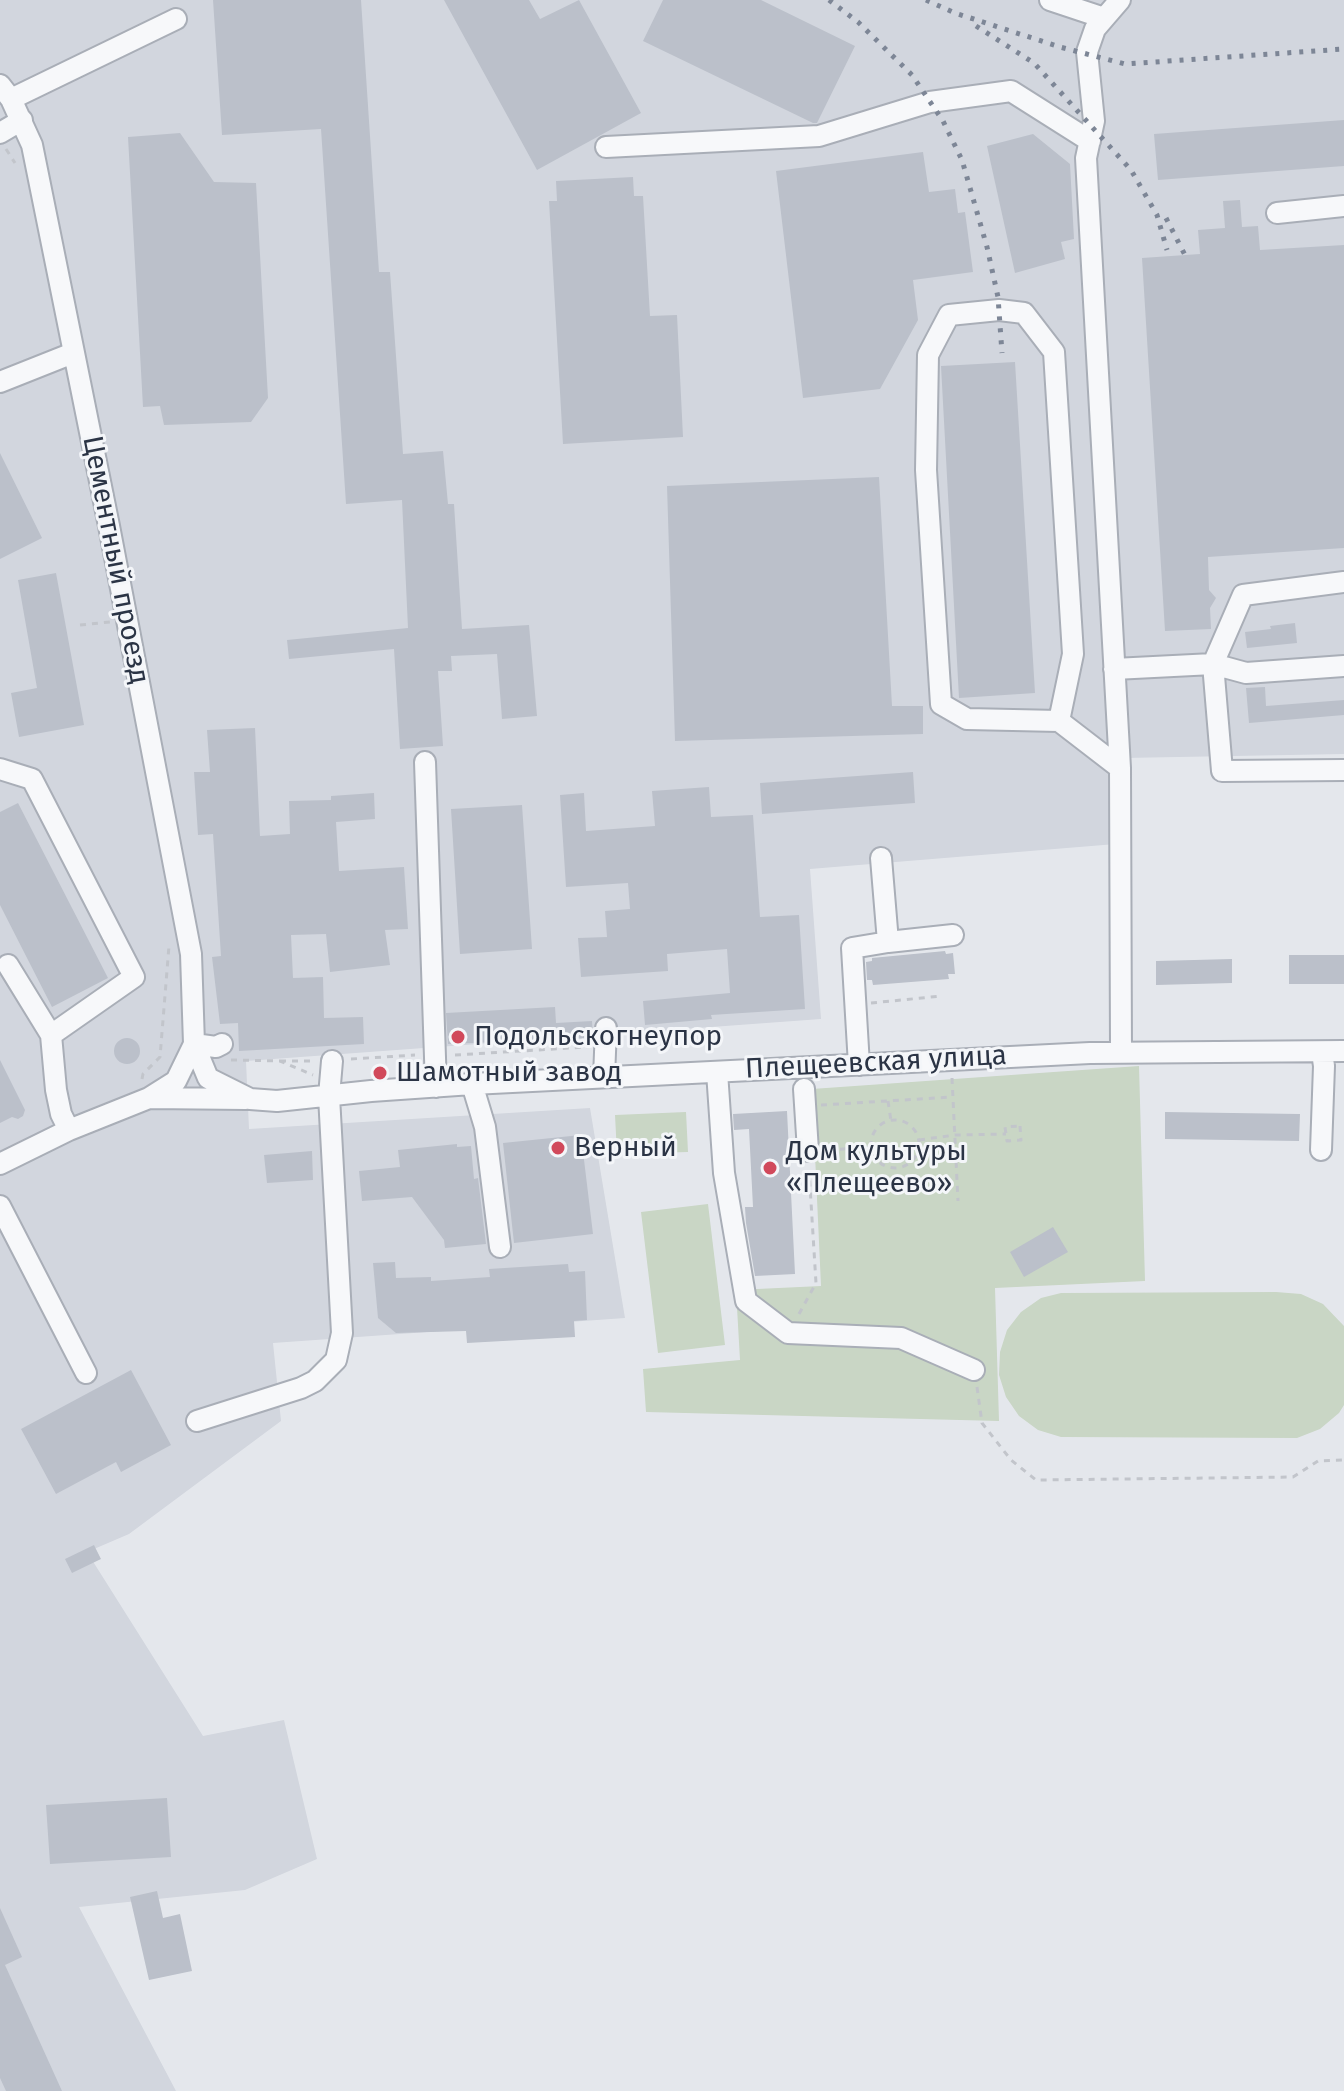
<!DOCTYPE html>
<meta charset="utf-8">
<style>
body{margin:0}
canvas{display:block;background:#e4e7ec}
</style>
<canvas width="1344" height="2091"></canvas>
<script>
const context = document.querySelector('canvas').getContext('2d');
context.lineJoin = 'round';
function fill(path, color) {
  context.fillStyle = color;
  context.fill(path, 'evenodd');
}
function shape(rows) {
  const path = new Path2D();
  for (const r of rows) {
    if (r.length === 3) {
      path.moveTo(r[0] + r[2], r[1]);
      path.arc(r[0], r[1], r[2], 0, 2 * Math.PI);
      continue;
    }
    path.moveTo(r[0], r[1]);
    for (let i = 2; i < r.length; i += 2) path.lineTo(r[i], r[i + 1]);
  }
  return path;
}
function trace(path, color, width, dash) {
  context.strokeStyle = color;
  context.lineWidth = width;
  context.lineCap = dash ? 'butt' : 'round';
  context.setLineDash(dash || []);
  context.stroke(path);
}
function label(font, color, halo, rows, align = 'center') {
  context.font = font + ' "Fira Sans",sans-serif';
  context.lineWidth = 6;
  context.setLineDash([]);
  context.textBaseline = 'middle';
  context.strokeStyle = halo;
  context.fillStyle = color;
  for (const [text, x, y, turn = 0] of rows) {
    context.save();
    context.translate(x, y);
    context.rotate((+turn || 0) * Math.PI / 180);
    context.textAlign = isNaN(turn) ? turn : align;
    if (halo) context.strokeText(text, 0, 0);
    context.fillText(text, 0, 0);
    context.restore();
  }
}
fill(shape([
 [0,0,1344,0,1344,754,1123,758,1128,843,810,869,821,1019,246,1061,249,1129,590,1108,625,1318,273,1343,281,1421,129,1534,87,1552,203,1736,284,1720,317,1859,245,1890,79,1907,176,2091,0,2091]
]), '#d2d6de');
fill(shape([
 [1139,1066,1145,1281,995,1288,999,1421,646,1412,643,1369,740,1360,736,1290,821,1286,812,1089],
 [686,1112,688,1152,617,1154,615,1115],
 [708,1204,725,1345,658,1353,641,1212],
 [1276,1292,1301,1294,1323,1304,1344,1326,1344,1405,1339,1413,1320,1429,1297,1438,1061,1437,1038,1430,1019,1416,1006,1397,999,1375,1000,1352,1007,1330,1021,1312,1041,1298,1061,1293]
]), '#c9d6c5');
fill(shape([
 [213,0,361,0,379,272,390,272,403,454,443,451,448,504,454,504,462,629,529,625,537,716,502,719,497,654,451,656,452,671,438,671,443,746,400,749,394,649,289,659,287,640,408,628,402,500,346,504,321,129,222,135],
 [444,0,529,0,540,19,579,0,641,113,537,170],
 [663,0,761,0,855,46,817,123,813,123,643,41],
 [1344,120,1344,166,1158,180,1154,134],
 [180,133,214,182,256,183,268,398,251,422,164,425,160,406,143,407,128,137],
 [1033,134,1070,164,1074,239,1061,242,1065,259,1015,273,987,146],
 [923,152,929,192,955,189,958,213,965,212,973,272,913,280,918,320,880,389,803,398,776,171],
 [633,177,634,196,643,196,650,316,677,315,683,437,563,444,549,201,557,201,556,181],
 [1240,200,1242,227,1258,226,1260,250,1344,245,1344,548,1208,557,1209,590,1216,598,1210,608,1211,629,1165,631,1142,258,1200,254,1198,230,1225,228,1223,201],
 [1015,362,1035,693,959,698,941,366],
 [0,453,42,538,0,559],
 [879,477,892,706,923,706,923,734,675,741,667,486],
 [56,573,84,725,19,737,11,693,37,688,18,580],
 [1295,623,1297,643,1247,648,1245,632,1271,629,1270,626],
 [1265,687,1266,706,1344,700,1344,715,1249,723,1246,688],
 [255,728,260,836,290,834,289,801,331,800,331,796,374,793,375,819,336,822,339,871,404,867,408,929,385,930,390,965,330,972,326,934,291,935,293,978,323,977,324,1018,363,1017,364,1044,239,1051,238,1023,220,1024,212,957,221,956,213,834,198,835,194,772,210,772,207,730],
 [913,772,915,803,762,814,760,783],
 [709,787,711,817,753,815,760,917,799,915,805,1009,711,1015,712,1019,645,1025,643,1001,730,993,727,949,667,954,668,971,581,977,578,938,607,937,605,911,630,909,628,883,566,887,560,795,584,793,586,831,655,826,652,791],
 [18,803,108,978,52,1007,0,905,0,812],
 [522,805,532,949,460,954,451,809],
 [945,951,946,954,953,953,955,974,948,974,949,979,873,985,872,980,867,980,866,962,872,961,872,958],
 [1289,955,1344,955,1344,984,1289,984],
 [1232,959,1232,983,1156,985,1156,961],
 [555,1007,556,1023,592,1021,593,1038,448,1044,446,1013],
 [127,1051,13],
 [0,1060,25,1110,23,1116,18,1119,12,1117,0,1123],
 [787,1111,795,1274,755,1276,746,1223,745,1207,753,1207,749,1129,734,1130,733,1114],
 [1165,1112,1300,1114,1299,1141,1165,1139],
 [581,1135,593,1234,514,1243,503,1143],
 [457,1144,457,1147,471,1146,474,1179,478,1178,486,1244,445,1248,444,1240,412,1197,362,1201,359,1171,400,1167,398,1150],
 [312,1151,313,1180,267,1183,264,1155],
 [1053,1227,1068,1252,1024,1277,1010,1252],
 [395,1262,396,1278,431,1277,431,1281,490,1277,489,1269,568,1264,569,1272,585,1271,587,1320,574,1321,575,1337,467,1343,466,1331,396,1333,378,1318,373,1263],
 [131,1370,171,1445,121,1472,116,1462,56,1494,21,1429],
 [94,1545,101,1559,72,1573,65,1559],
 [167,1798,171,1857,50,1864,46,1805],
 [157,1891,163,1918,180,1914,192,1971,149,1980,130,1897],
 [0,1908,22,1957,5,1965,62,2091,6,2091,0,2078]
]), '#bbc0ca');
const minor = shape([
 [1050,0,1104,18],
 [1120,0,1095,29,1087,52,1094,121,1086,158,1120,768,1121,1052],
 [0,85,11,99,32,145,109,526,191,954,194,1044,208,1078,250,1099,277,1101,371,1091,472,1084,1090,1053,1344,1051],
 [11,99,176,19],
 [0,133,22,120],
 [606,147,819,136,930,102,1011,91,1090,141],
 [1277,213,1344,206],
 [0,382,73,353],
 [1344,582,1243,595,1213,664,1222,771,1344,770],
 [1114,669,1213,664,1246,673,1344,666],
 [1059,721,1073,654,1054,352,1024,313,999,310,949,315,928,355,926,470,941,704,967,719,1059,721,1120,768],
 [425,762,436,1087],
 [0,769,32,779,134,977,51,1035],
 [888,942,953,935],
 [8,965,51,1035,56,1090,61,1114,69,1130],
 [194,1044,216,1047,222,1044],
 [859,1065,852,948,888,942,881,858],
 [717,1072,724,1173,746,1301,788,1333,901,1338,974,1370],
 [604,1077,606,1028],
 [472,1084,485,1127,500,1247],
 [804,1089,808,1151],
 [150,1098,246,1099],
 [1321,1150,1324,1066,1322,1052],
 [0,1164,69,1130,149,1098,176,1081,194,1044],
 [0,1206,86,1373],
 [197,1421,301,1388,315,1381,336,1360,342,1333,329,1096,332,1061]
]);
trace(minor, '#a9aeb7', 24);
trace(shape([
 [6,149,15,163],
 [80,625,110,622],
 [871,1003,942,996],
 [455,1055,587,1047],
 [351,1059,415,1055],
 [231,1060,280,1061,313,1075],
 [280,1061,316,1061],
 [952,1078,958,1201],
 [142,1079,143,1074,160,1057,169,946],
 [888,1101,891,1121],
 [821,1105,952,1097],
 [895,1144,24],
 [1020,1126,1021,1140,1007,1141,1005,1127,1020,1126],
 [919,1140,955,1135,1006,1134],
 [828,1150,872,1147],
 [799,1314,816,1283,809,1170],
 [977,1387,982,1423,1011,1460,1036,1480,1293,1477,1318,1461,1344,1460]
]), '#c2c5cb', 3, [6, 6]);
trace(minor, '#f7f8fa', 20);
trace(shape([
 [829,0,858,22,912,75,943,121,962,160,987,247,998,297,1002,353],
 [926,0,955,13,1060,47,1125,64,1344,49],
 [976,26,1034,63,1131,170,1157,215,1167,250],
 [1166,218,1185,255]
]), '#7d8696', 5, [4, 8]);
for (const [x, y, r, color] of [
 [458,1037,8,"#d1495b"],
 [380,1073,8,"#d1495b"],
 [558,1148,8,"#d1495b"],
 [770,1168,8,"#d1495b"]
]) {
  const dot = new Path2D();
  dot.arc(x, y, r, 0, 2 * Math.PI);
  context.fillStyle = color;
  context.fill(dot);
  trace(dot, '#f4f6f9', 3);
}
label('28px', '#2b3445', '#f4f6f9', [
 ["Цементный проезд",115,560,79],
 ["Плещеевская улица",876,1063,-3]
]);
label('28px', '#2b3445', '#f4f6f9', [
 ["Подольскогнеупор",474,1037],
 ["Шамотный завод",396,1073],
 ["Верный",574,1148],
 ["Дом культуры",786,1152],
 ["«Плещеево»",786,1184]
], 'left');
</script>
